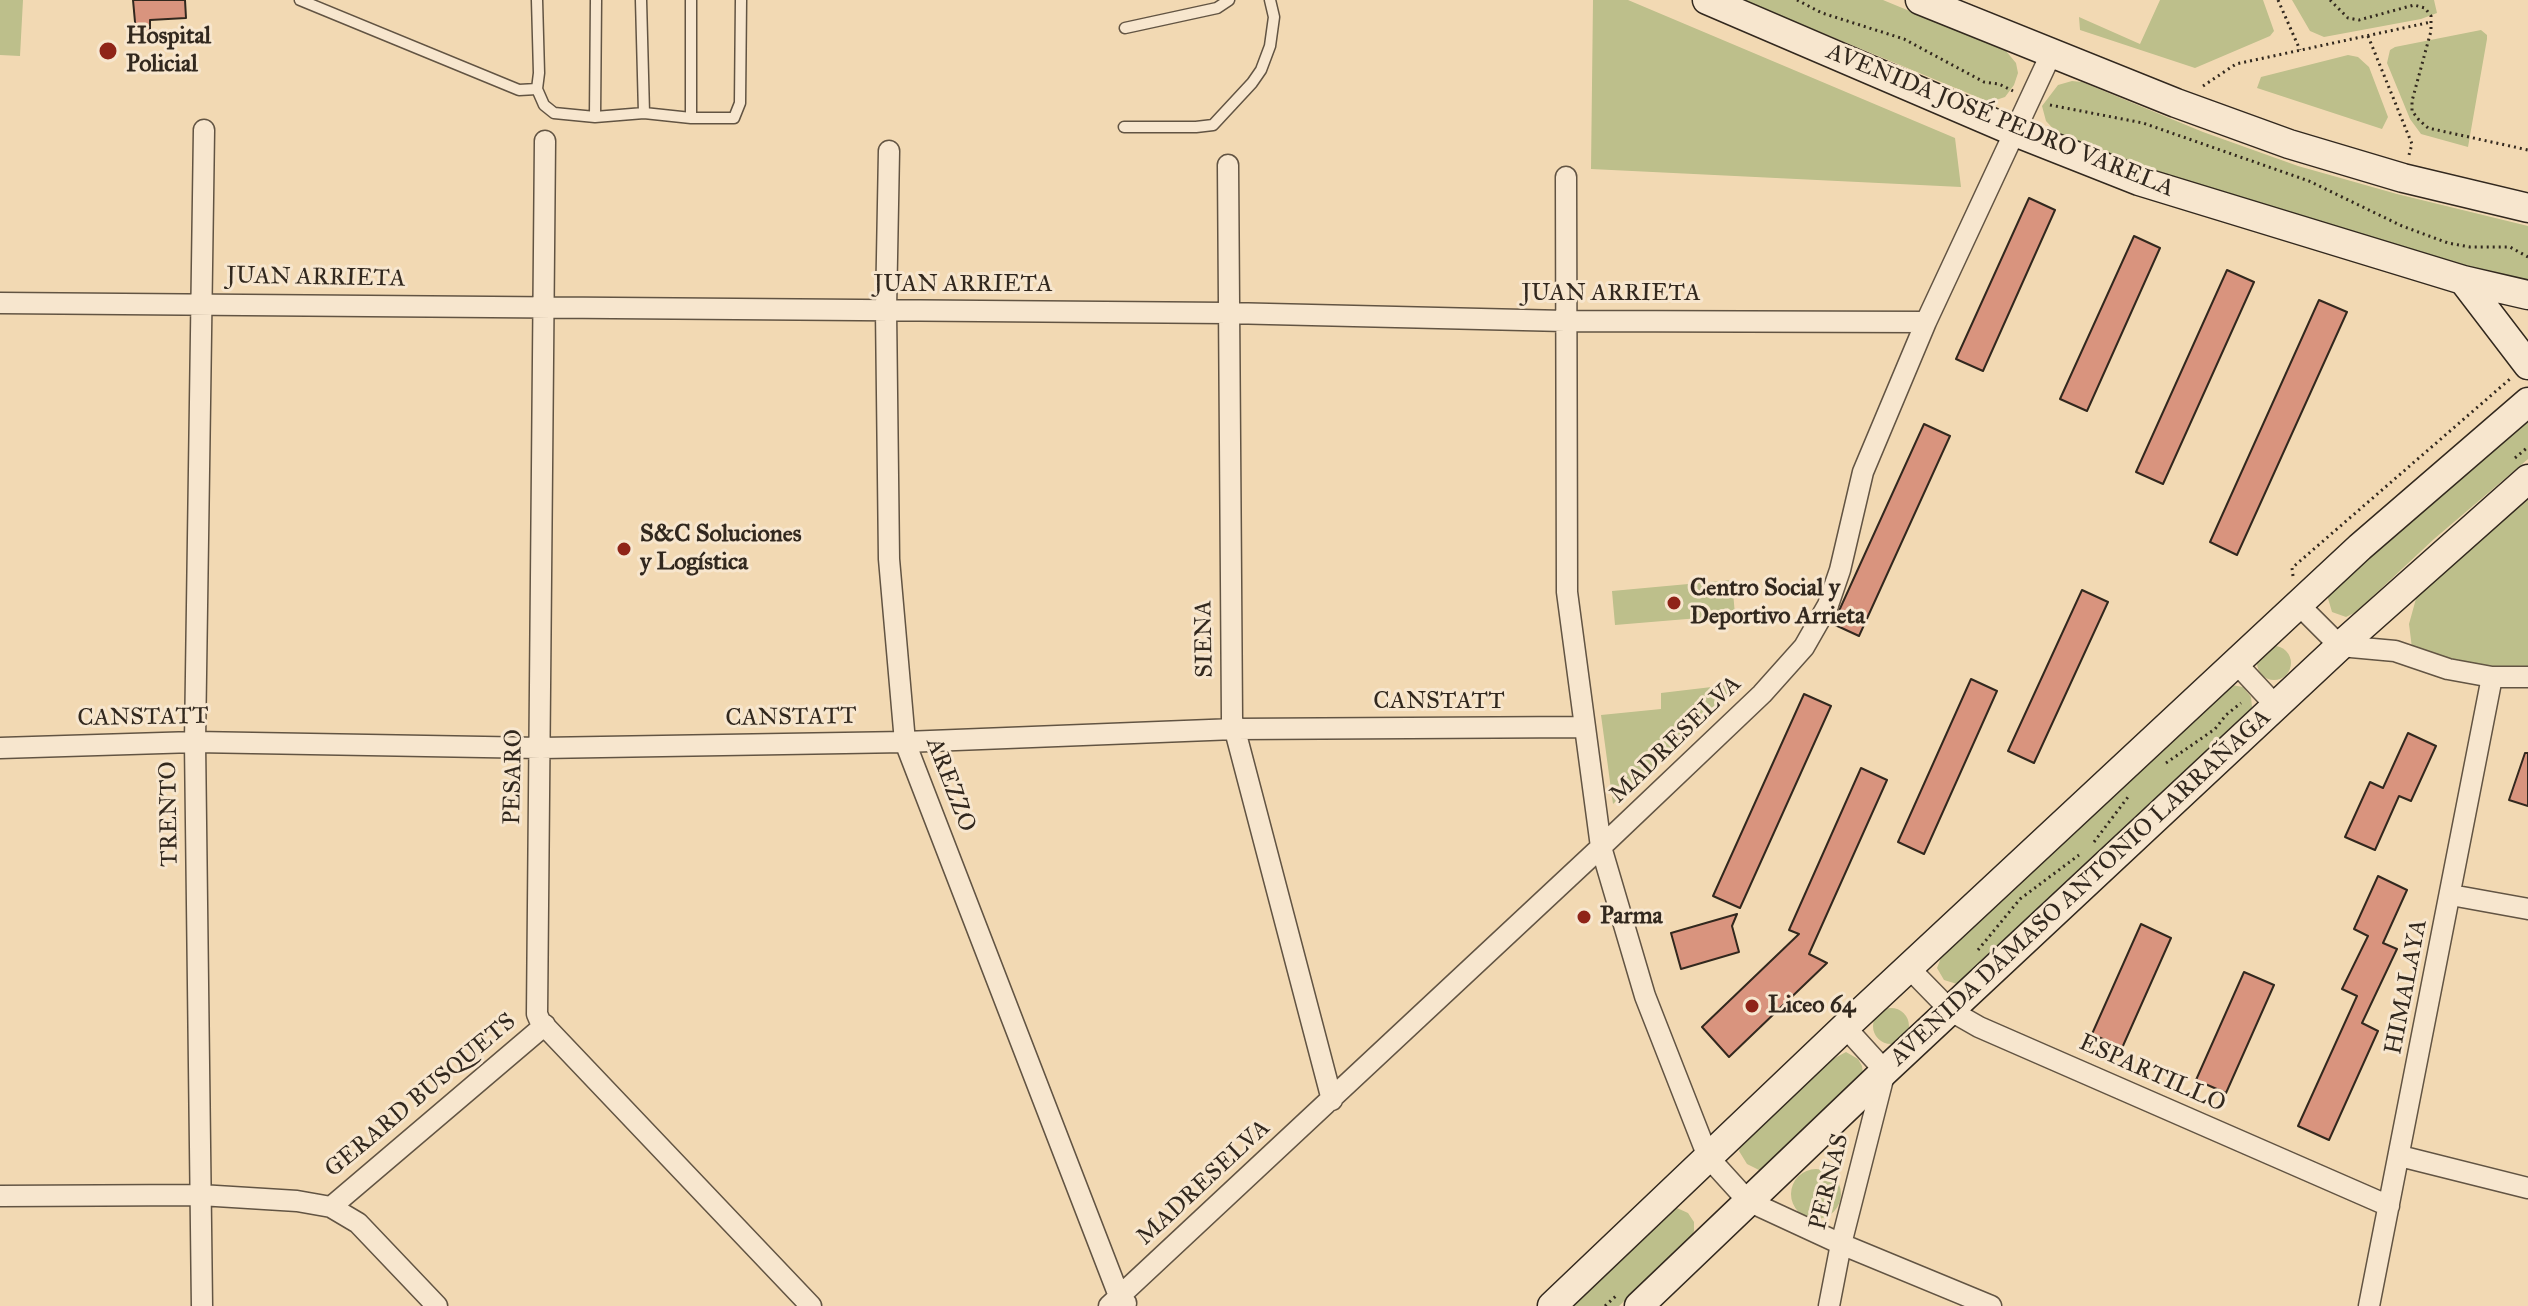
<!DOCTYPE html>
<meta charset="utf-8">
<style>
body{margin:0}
canvas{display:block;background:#f2d9b3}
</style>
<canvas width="2528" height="1306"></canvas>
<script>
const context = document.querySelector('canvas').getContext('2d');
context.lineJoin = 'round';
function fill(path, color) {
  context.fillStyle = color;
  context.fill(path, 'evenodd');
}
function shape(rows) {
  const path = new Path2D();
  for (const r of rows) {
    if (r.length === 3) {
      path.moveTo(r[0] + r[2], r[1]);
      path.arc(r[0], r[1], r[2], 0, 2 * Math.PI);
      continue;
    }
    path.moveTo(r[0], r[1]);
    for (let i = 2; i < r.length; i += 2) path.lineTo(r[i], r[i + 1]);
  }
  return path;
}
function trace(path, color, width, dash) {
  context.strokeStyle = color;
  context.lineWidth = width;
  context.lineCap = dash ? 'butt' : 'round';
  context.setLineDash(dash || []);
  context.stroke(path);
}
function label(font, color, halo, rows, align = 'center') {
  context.font = font + ' "IM FELL Great Primer",serif';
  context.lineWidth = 6;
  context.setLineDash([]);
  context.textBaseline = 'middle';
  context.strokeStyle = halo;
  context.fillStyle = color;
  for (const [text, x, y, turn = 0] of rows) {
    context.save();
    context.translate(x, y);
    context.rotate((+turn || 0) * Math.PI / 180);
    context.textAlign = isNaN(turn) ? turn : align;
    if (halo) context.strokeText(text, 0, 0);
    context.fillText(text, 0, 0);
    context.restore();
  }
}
fill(shape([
 [0,0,23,0,20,56,0,55],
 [1593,0,1628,0,1955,138,1961,187,1591,169],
 [1743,0,1883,0,2006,51,2016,63,2018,73,2014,85,2005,97,1990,102,1982,99],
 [2160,0,2263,0,2274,31,2270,36,2195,68,2080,30,2079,17,2140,44],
 [2292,0,2434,0,2437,13,2421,19,2324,37,2310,31],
 [2481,30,2487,35,2487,39,2468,147,2421,134,2410,119,2387,63,2390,50,2395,47],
 [2348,55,2358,57,2369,67,2388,117,2382,129,2257,88,2261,77],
 [2072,81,2082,82,2203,132,2298,166,2397,194,2528,226,2528,282,2394,250,2259,208,2059,135,2046,121,2042,106,2058,85],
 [2528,414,2528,459,2434,539,2356,612,2346,617,2332,612,2327,595],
 [2528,492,2528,669,2459,663,2412,648,2409,624,2417,595],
 [1732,580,1735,615,1615,625,1612,591],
 [2274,663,17],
 [1737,684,1613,804,1601,715,1661,709,1661,693],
 [2232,685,2243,687,2251,697,2252,707,2248,714,1962,982,1957,984,1944,980,1937,968,1942,955],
 [1891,1026,18],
 [1846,1052,1858,1059,1862,1066,1863,1074,1761,1171,1747,1164,1739,1151,1741,1145,1831,1060],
 [1816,1194,25],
 [1677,1208,1688,1213,1694,1222,1694,1231,1690,1239,1619,1306,1568,1306,1669,1211]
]), '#bdbf8b');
const building = shape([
 [133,0,185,0,186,18,150,20,150,32,136,33,133,0],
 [2029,198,2055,210,1983,371,1956,359,2029,198],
 [2134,236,2160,248,2087,411,2060,399,2134,236],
 [2227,270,2254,282,2163,484,2136,472,2227,270],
 [2319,300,2347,312,2237,555,2210,542,2319,300],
 [1924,424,1950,436,1859,636,1833,624,1924,424],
 [2082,590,2108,602,2034,763,2008,751,2082,590],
 [1971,679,1997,691,1924,854,1898,842,1971,679],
 [1804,694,1831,706,1740,908,1713,896,1804,694],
 [2408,733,2436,746,2411,801,2399,796,2375,850,2345,837,2370,782,2383,788,2408,733],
 [2525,753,2528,753,2528,806,2509,800,2525,753],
 [1861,768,1887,780,1809,954,1827,963,1729,1057,1702,1027,1799,934,1789,930,1861,768],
 [2378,876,2407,890,2383,943,2397,949,2362,1023,2378,1031,2329,1140,2298,1126,2357,996,2342,989,2368,936,2354,929,2378,876],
 [1737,914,1732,926,1739,952,1681,969,1671,933,1737,914],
 [2141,924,2171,938,2122,1048,2092,1034,2141,924],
 [2244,972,2274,985,2226,1093,2196,1080,2244,972]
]);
fill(building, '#d9947e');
trace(building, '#32281e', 2);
const lane = shape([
 [300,0,519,90,537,89],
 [537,0,539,73,537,89,544,105,554,113,595,117,644,113,691,118,734,118,740,103,741,0],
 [641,0,644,113],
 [691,0,691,118],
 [1125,28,1217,8,1229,0],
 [595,117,596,0],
 [1124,127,1196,127,1213,125,1252,83,1261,70,1270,46,1274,17,1270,0]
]);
const street = shape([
 [545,141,537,1014,540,1021,811,1306],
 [889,151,886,310,889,559,905,742,1119,1296,1126,1303],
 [1228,165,1232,719,1332,1100],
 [1566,177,1567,592,1601,847,1645,996,1708,1157,1748,1201,1841,1244,1991,1306],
 [0,303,1227,313,1565,321,1926,322],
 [2298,604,2340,646,2395,651,2448,669,2492,677,2528,677],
 [2236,663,2276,706],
 [0,748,195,742,541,748,905,742,1235,729,1583,727],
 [2451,895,2528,909],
 [1909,968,1951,1011,1979,1027,2389,1206],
 [2400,1156,2528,1188],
 [0,1196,200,1195,297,1201,331,1207,358,1223,437,1306],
 [331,1207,545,1025],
 [202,1306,195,742,204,130],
 [1109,1306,1601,847,1762,694,1804,647,1828,605,1840,570,1863,472,1926,322,2051,54],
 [1829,1306,1841,1244,1885,1071,1845,1027],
 [2369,1306,2492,677]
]);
const secondary = shape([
 [1707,0,2015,132,2139,181,2463,280,2528,295],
 [1920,0,2176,103,2289,144,2403,178,2528,208],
 [2463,280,2528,365],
 [1552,1306,1845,1027,2360,547,2528,402],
 [1639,1306,1885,1071,2340,646,2528,479]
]);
trace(lane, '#625443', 13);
trace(street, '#625443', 23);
trace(secondary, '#32281e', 31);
trace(shape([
 [1797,0,1822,13,1904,39,1984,82,1999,84,2013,91],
 [2278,0,2300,50],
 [2330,0,2348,18,2359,20,2414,5,2425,8,2431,16,2431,31,2412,101,2412,111,2419,120,2428,128,2528,150],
 [2368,36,2412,144,2409,155],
 [2203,86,2236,64,2431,22],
 [2050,105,2143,123,2309,181,2402,226,2448,243,2470,247,2510,247,2528,257],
 [2515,458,2528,447],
 [2293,576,2292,568,2510,379],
 [2166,763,2215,729,2226,715,2241,703],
 [2094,842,2128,797],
 [1978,950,2020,899,2079,855],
 [1605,1306,1617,1295]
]), '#32281e', 3, [2, 4]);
trace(lane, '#f7e6ce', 10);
trace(street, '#f7e6ce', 20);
trace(secondary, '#f7e6ce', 28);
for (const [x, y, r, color] of [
 [108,51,10,"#8f2418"],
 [624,549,8,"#8f2418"],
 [1674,603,8,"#8f2418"],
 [1584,917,8,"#8f2418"],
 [1752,1006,8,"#8f2418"]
]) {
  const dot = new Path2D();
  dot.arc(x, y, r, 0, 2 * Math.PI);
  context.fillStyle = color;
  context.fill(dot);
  trace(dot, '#f7e6ce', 3);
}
label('bold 24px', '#32281e', '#f7e6ce', [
 ["Hospital",126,37],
 ["Policial",126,65],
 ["S&C Soluciones",640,535],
 ["y Logística",640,563],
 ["Centro Social y",1690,589],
 ["Deportivo Arrieta",1690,617],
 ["Parma",1600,917],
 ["Liceo 64",1768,1006]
], 'left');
label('24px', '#32281e', '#f7e6ce', [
 ["AVENIDA JOSÉ PEDRO VARELA",2000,121,22],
 ["JUAN ARRIETA",316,278,1],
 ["JUAN ARRIETA",963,285],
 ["JUAN ARRIETA",1611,294],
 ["SIENA",1205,639,-91],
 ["CANSTATT",1439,702],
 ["CANSTATT",143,718,-1],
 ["CANSTATT",791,718,-1],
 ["MADRESELVA",1676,740,-44],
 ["PESARO",514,777,-89],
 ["AREZZO",950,785,69],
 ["TRENTO",170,814,-91],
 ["AVENIDA DÁMASO ANTONIO LARRAÑAGA",2081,888,-43],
 ["HIMALAYA",2407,987,-79],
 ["ESPARTILLO",2152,1074,24],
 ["GERARD BUSQUETS",421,1096,-40],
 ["PERNAS",1830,1182,-76],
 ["MADRESELVA",1204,1183,-43]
]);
</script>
